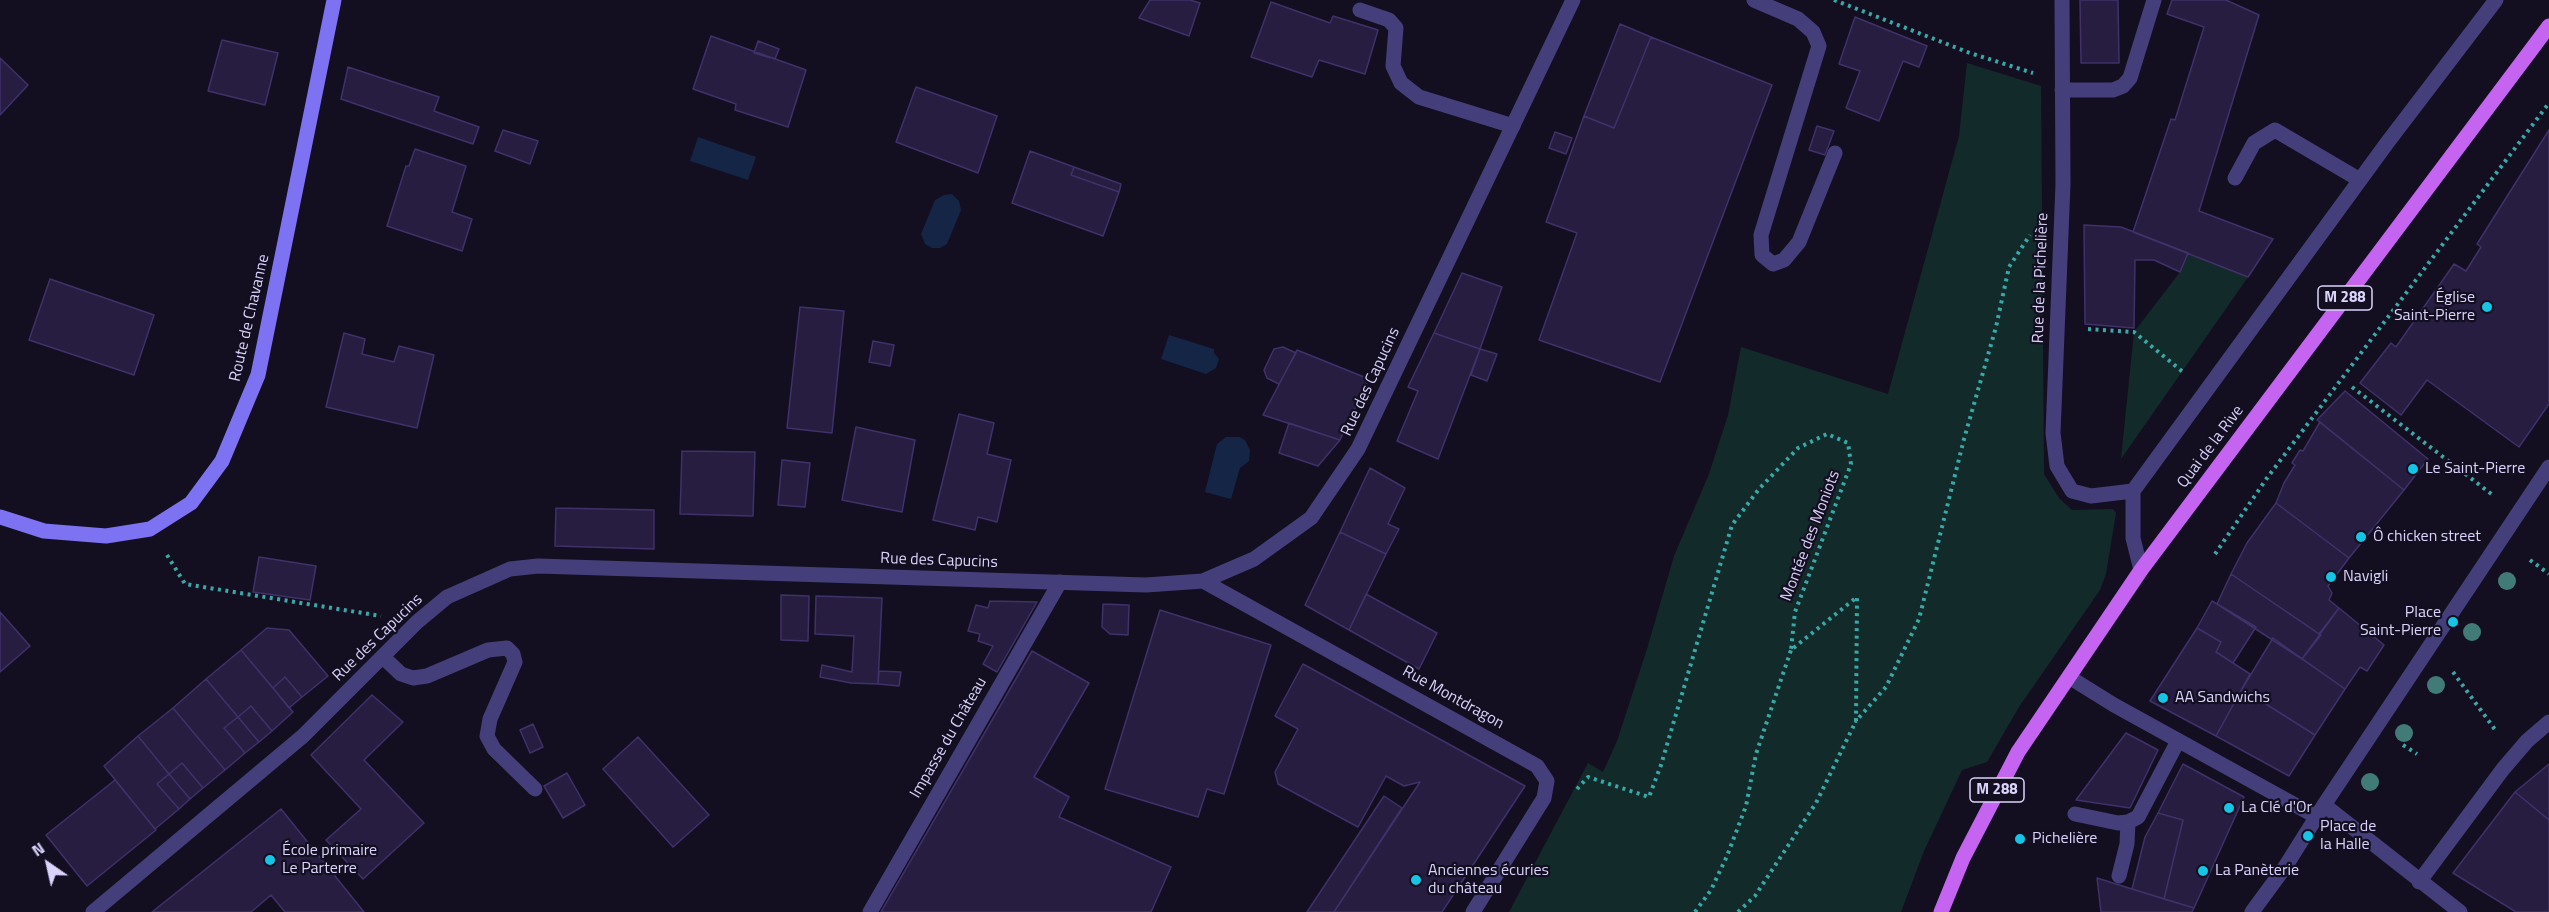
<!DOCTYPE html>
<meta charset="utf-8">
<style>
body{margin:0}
#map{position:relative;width:2549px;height:912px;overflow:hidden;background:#130f21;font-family:"Titillium Web",sans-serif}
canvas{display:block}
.north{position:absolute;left:18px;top:834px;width:60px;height:60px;-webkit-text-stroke:4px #130f21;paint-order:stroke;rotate:326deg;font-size:16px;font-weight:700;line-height:24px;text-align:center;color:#dad3fb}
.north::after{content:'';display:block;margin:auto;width:21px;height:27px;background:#dad3fb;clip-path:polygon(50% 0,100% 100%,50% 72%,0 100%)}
</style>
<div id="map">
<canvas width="2549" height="912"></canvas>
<div class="north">N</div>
</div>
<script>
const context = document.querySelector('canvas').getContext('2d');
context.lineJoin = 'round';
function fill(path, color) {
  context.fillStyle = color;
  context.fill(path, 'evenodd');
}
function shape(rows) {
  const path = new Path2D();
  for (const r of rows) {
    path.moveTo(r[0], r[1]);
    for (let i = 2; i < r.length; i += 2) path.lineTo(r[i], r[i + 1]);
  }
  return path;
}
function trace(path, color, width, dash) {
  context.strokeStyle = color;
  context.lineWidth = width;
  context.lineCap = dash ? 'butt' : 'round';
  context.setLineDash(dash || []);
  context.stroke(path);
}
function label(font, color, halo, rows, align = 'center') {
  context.font = font + ' "Titillium Web",sans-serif';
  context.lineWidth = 4.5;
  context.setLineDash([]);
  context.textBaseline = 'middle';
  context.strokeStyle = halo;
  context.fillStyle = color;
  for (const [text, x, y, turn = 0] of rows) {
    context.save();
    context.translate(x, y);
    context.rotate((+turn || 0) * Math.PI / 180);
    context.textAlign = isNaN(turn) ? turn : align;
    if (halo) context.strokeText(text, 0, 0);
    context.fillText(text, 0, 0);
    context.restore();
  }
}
fill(shape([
 [1967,63,2041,86,2044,474,2059,498,2072,510,2113,509,2116,513,2106,574,2100,590,2019,707,1987,762,1962,770,1924,851,1901,912,1509,912,1588,763,1603,772,1617,741,1647,649,1674,556,1709,474,1728,415,1741,347,1888,394,1959,136],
 [2188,253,2248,277,2121,459,2134,332,2180,272]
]), '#132a2a');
fill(shape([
 [698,137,756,157,748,180,690,161],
 [952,194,959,201,961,210,947,244,940,248,932,248,925,244,921,234,935,200,944,195],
 [1169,335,1214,349,1214,353,1219,359,1216,368,1206,374,1161,359],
 [1226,437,1239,437,1245,440,1250,450,1249,461,1240,468,1231,499,1205,492,1217,444]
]), '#142546');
const building = shape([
 [1150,0,1190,0,1200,3,1189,36,1139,18,1150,0],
 [2080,0,2118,0,2119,63,2081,63,2080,0],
 [2172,0,2226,0,2259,15,2199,211,2273,239,2248,277,2133,232,2171,119,2175,120,2204,27,2167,14,2172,0],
 [1271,2,1330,23,1333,16,1378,30,1365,74,1319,60,1312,77,1251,57,1271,2],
 [1855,17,1927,46,1919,67,1903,61,1879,121,1846,108,1860,71,1839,64,1855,17],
 [1620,24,1651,37,1614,128,1584,116,1620,24],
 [711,36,806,70,788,127,735,110,736,104,693,89,711,36],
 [1651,37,1772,85,1660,382,1539,340,1577,233,1546,222,1584,116,1614,128,1651,37],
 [222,40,278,53,265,105,208,91,222,40],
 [758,41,779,49,775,59,754,53,758,41],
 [0,58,28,85,0,115,0,58],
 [348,67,439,97,434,111,479,127,473,144,341,99,348,67],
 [916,87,997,116,978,173,896,142,916,87],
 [1817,126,1834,131,1825,155,1809,150,1817,126],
 [503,130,538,141,530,164,495,151,503,130],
 [2549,130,2549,404,2519,447,2427,380,2401,415,2360,383,2391,343,2396,347,2454,264,2466,271,2481,247,2477,244,2549,130],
 [1555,132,1572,138,1566,154,1549,148,1555,132],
 [415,149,466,166,452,212,472,219,462,251,387,226,406,166,409,166,415,149],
 [1030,151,1074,167,1071,175,1119,192,1103,236,1012,203,1030,151],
 [1074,167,1121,184,1119,192,1071,175,1074,167],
 [2084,225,2121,227,2188,253,2180,272,2154,260,2135,260,2134,328,2085,324,2084,225],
 [1462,273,1502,287,1480,349,1434,333,1462,273],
 [50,279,154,315,134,375,29,340,50,279],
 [800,307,844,311,832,433,787,428,800,307],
 [344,333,365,339,362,354,394,362,399,346,434,355,417,428,326,407,344,333],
 [1434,333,1480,349,1438,459,1397,441,1418,391,1408,387,1434,333],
 [873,341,894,345,890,366,869,362,873,341],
 [1283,347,1296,353,1279,384,1267,378,1264,370,1274,349,1283,347],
 [1480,349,1497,354,1487,381,1471,375,1480,349],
 [1297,350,1369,379,1340,440,1263,415,1297,350],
 [2345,391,2428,459,2404,490,2317,420,2345,391],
 [959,414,994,423,987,454,1011,460,997,522,978,517,975,530,933,520,959,414],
 [2320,422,2404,490,2349,558,2276,503,2284,483,2295,465,2292,463,2300,450,2303,451,2320,422],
 [1289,423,1340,440,1318,466,1279,453,1289,423],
 [856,427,915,440,902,512,842,500,856,427],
 [682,451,755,452,753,516,680,514,682,451],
 [782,460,810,463,805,507,778,505,782,460],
 [1370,468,1405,488,1388,524,1399,529,1386,554,1340,532,1370,468],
 [2276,503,2349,558,2328,586,2332,593,2329,600,2339,608,2319,634,2231,574,2247,543,2276,503],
 [556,508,654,510,654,549,555,546,556,508],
 [1340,532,1386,554,1349,630,1305,605,1340,532],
 [259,557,316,566,310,600,253,592,259,557],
 [2231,574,2321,635,2302,659,2217,604,2231,574],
 [1366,594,1437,633,1419,669,1349,630,1366,594],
 [781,595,809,596,808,641,781,640,781,595],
 [816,596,882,598,878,684,851,683,820,677,822,665,852,672,854,636,815,634,816,596],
 [990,601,1037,602,997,672,983,664,993,646,978,641,980,634,968,631,976,605,988,608,990,601],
 [2212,601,2256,627,2233,663,2216,652,2221,642,2197,628,2212,601],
 [1103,604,1129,605,1128,635,1110,634,1102,627,1103,604],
 [2339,608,2384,645,2367,671,2360,667,2345,689,2302,659,2339,608],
 [1160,610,1271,645,1224,794,1207,789,1198,817,1105,789,1160,610],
 [0,612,30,646,0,672,0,612],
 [267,628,289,630,328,676,302,697,285,677,273,688,241,650,267,628],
 [2197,628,2221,642,2216,652,2250,674,2216,736,2150,701,2197,628],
 [2273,638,2345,689,2315,735,2242,689,2273,638],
 [241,650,293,712,272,731,251,706,238,717,206,679,241,650],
 [1032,651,1089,683,1034,777,1069,797,1059,817,1171,867,1151,912,881,912,1032,651],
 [1303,664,1525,786,1442,912,1334,912,1420,782,1404,786,1386,776,1358,827,1278,784,1275,772,1298,729,1275,716,1303,664],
 [879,671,901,672,899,686,878,684,879,671],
 [285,677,302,697,289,708,273,688,285,677],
 [206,679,238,717,224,728,245,753,225,770,173,708,206,679],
 [2242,689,2315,735,2289,776,2216,736,2242,689],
 [372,695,403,722,364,760,424,823,363,879,326,840,361,809,311,755,372,695],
 [251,706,272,731,259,742,238,717,251,706],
 [173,708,225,770,203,788,182,763,169,774,138,736,173,708],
 [238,717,259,742,245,753,224,728,238,717],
 [533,724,543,747,530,753,520,730,533,724],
 [2126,733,2158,750,2130,808,2076,800,2126,733],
 [138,736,169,774,157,784,179,809,155,829,104,766,138,736],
 [638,737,709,815,673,847,603,769,638,737],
 [182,763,203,788,190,799,169,774,182,763],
 [2183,764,2244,797,2194,908,2164,899,2183,820,2158,813,2183,764],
 [2549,764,2549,820,2515,792,2549,764],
 [567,773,585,805,563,818,544,786,567,773],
 [169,774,190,799,179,809,157,784,169,774],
 [115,780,156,830,87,886,46,835,115,780],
 [2515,792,2549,820,2549,912,2516,912,2453,873,2515,792],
 [1384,796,1402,808,1334,912,1307,912,1384,796],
 [281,809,364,912,285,912,271,895,251,912,152,912,281,809],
 [2158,813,2183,820,2164,899,2132,889,2145,837,2158,813],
 [2097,878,2132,889,2194,908,2192,912,2101,912,2097,878]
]);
fill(building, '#261d40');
trace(building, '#40316a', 1.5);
trace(shape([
 [1834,0,1970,53,2033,73],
 [2088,329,2134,332,2183,372],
 [2352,387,2494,496],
 [2215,554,2267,478,2549,103],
 [167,555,185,584,381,616],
 [2530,560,2549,574],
 [2453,672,2496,731],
 [2403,745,2417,754],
 [1577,789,1588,777,1649,797,1661,765,1732,525,1759,489,1798,448,1827,434,1848,443,1851,464,1795,612,1791,650,1857,597,1856,721,1886,687,1919,619,1964,439,1996,327,2009,267,2030,235],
 [1695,912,1711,890,1727,856,1746,806,1756,754,1791,650],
 [1738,912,1755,896,1816,803,1856,721]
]), '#39a9a8', 4, [3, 4.5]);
trace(shape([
 [1754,0,1798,19,1813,32,1819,46,1761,235,1762,255,1773,264,1784,260,1799,242,1835,153],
 [1360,10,1389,20,1396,28,1393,66,1401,83,1419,97,1513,126],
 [2062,90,2113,90,2123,86,2130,78,2154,0],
 [2235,178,2254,143,2275,130,2360,180],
 [383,657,401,674,413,678,427,676,488,650,507,648,513,654,515,662,490,719,487,736,494,749,535,789],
 [2069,677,2114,705,2317,817],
 [2075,814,2118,823,2128,822,2138,817,2178,741],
 [2119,876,2127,844,2128,822],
 [870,912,1060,582]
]), '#443f7b', 15);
trace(shape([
 [2062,0,2063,184,2053,433,2057,466,2072,491,2091,496,2133,491],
 [2141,570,2133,538,2133,491,2387,143,2496,0],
 [1203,581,1537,766,1547,781,1544,798,1473,912],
 [2324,805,2460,912],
 [2419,882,2503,769,2527,741,2549,722],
 [93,912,303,736,417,622,447,597,510,569,538,566,1146,585,1203,581,1254,559,1311,518,1358,449,1573,0],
 [2252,912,2285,867,2324,805,2549,467]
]), '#443f7b', 15);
trace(shape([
 [0,517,44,531,106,536,150,529,191,503,222,461,258,375,334,0]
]), '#7d73f2', 15);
trace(shape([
 [1941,912,1963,858,2018,752,2141,570,2549,26]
]), '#c464f1', 15);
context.fillStyle = '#417b78';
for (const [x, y] of [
 [2507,581],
 [2472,632],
 [2436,685],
 [2404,733],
 [2370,782]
]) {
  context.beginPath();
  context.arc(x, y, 9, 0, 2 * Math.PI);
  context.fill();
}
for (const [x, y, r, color] of [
 [2487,307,6,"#15c5e5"],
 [2413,469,6,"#15c5e5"],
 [2361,537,6,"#15c5e5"],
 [2331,577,6,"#15c5e5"],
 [2453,622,6,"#15c5e5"],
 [2163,698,6,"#15c5e5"],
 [2229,808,6,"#15c5e5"],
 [2308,836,6,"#15c5e5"],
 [2020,839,6,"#15c5e5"],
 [270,860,6,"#15c5e5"],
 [2203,871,6,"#15c5e5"],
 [1416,880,6,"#15c5e5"]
]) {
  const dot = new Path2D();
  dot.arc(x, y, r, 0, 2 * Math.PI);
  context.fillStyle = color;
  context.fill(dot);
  trace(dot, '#130f21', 2);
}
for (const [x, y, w] of [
 [2345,298,54],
 [1997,790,54]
]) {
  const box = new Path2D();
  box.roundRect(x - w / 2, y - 12, w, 24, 4.5);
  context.fillStyle = '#130f21';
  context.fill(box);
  trace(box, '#dad3fb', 1.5);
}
label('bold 15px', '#dad3fb', null, [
 ["M 288",2345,298],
 ["M 288",1997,790]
]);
label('16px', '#dad3fb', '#130f21', [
 ["Rue de la Pichelière",2041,278,-88],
 ["Route de Chavanne",250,318,-77],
 ["Rue des Capucins",1371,382,-65],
 ["Quai de la Rive",2211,447,-53],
 ["Montée des Moniots",1811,536,-69],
 ["Rue des Capucins",939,561,2],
 ["Rue des Capucins",378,638,-44],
 ["Rue Montdragon",1453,698,29],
 ["Impasse du Château",949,738,-60]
]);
label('16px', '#dad3fb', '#130f21', [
 ["Église",2475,298,"right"],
 ["Saint-Pierre",2475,316,"right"],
 ["Le Saint-Pierre",2425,469],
 ["Ô chicken street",2373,537],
 ["Navigli",2343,577],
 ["Place",2441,613,"right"],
 ["Saint-Pierre",2441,631,"right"],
 ["AA Sandwichs",2175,698],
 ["La Clé d'Or",2241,808],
 ["Place de",2320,827],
 ["la Halle",2320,845],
 ["Pichelière",2032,839],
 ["École primaire",282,851],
 ["Le Parterre",282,869],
 ["Anciennes écuries",1428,871],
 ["du château",1428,889],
 ["La Panèterie",2215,871]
], 'left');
</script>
